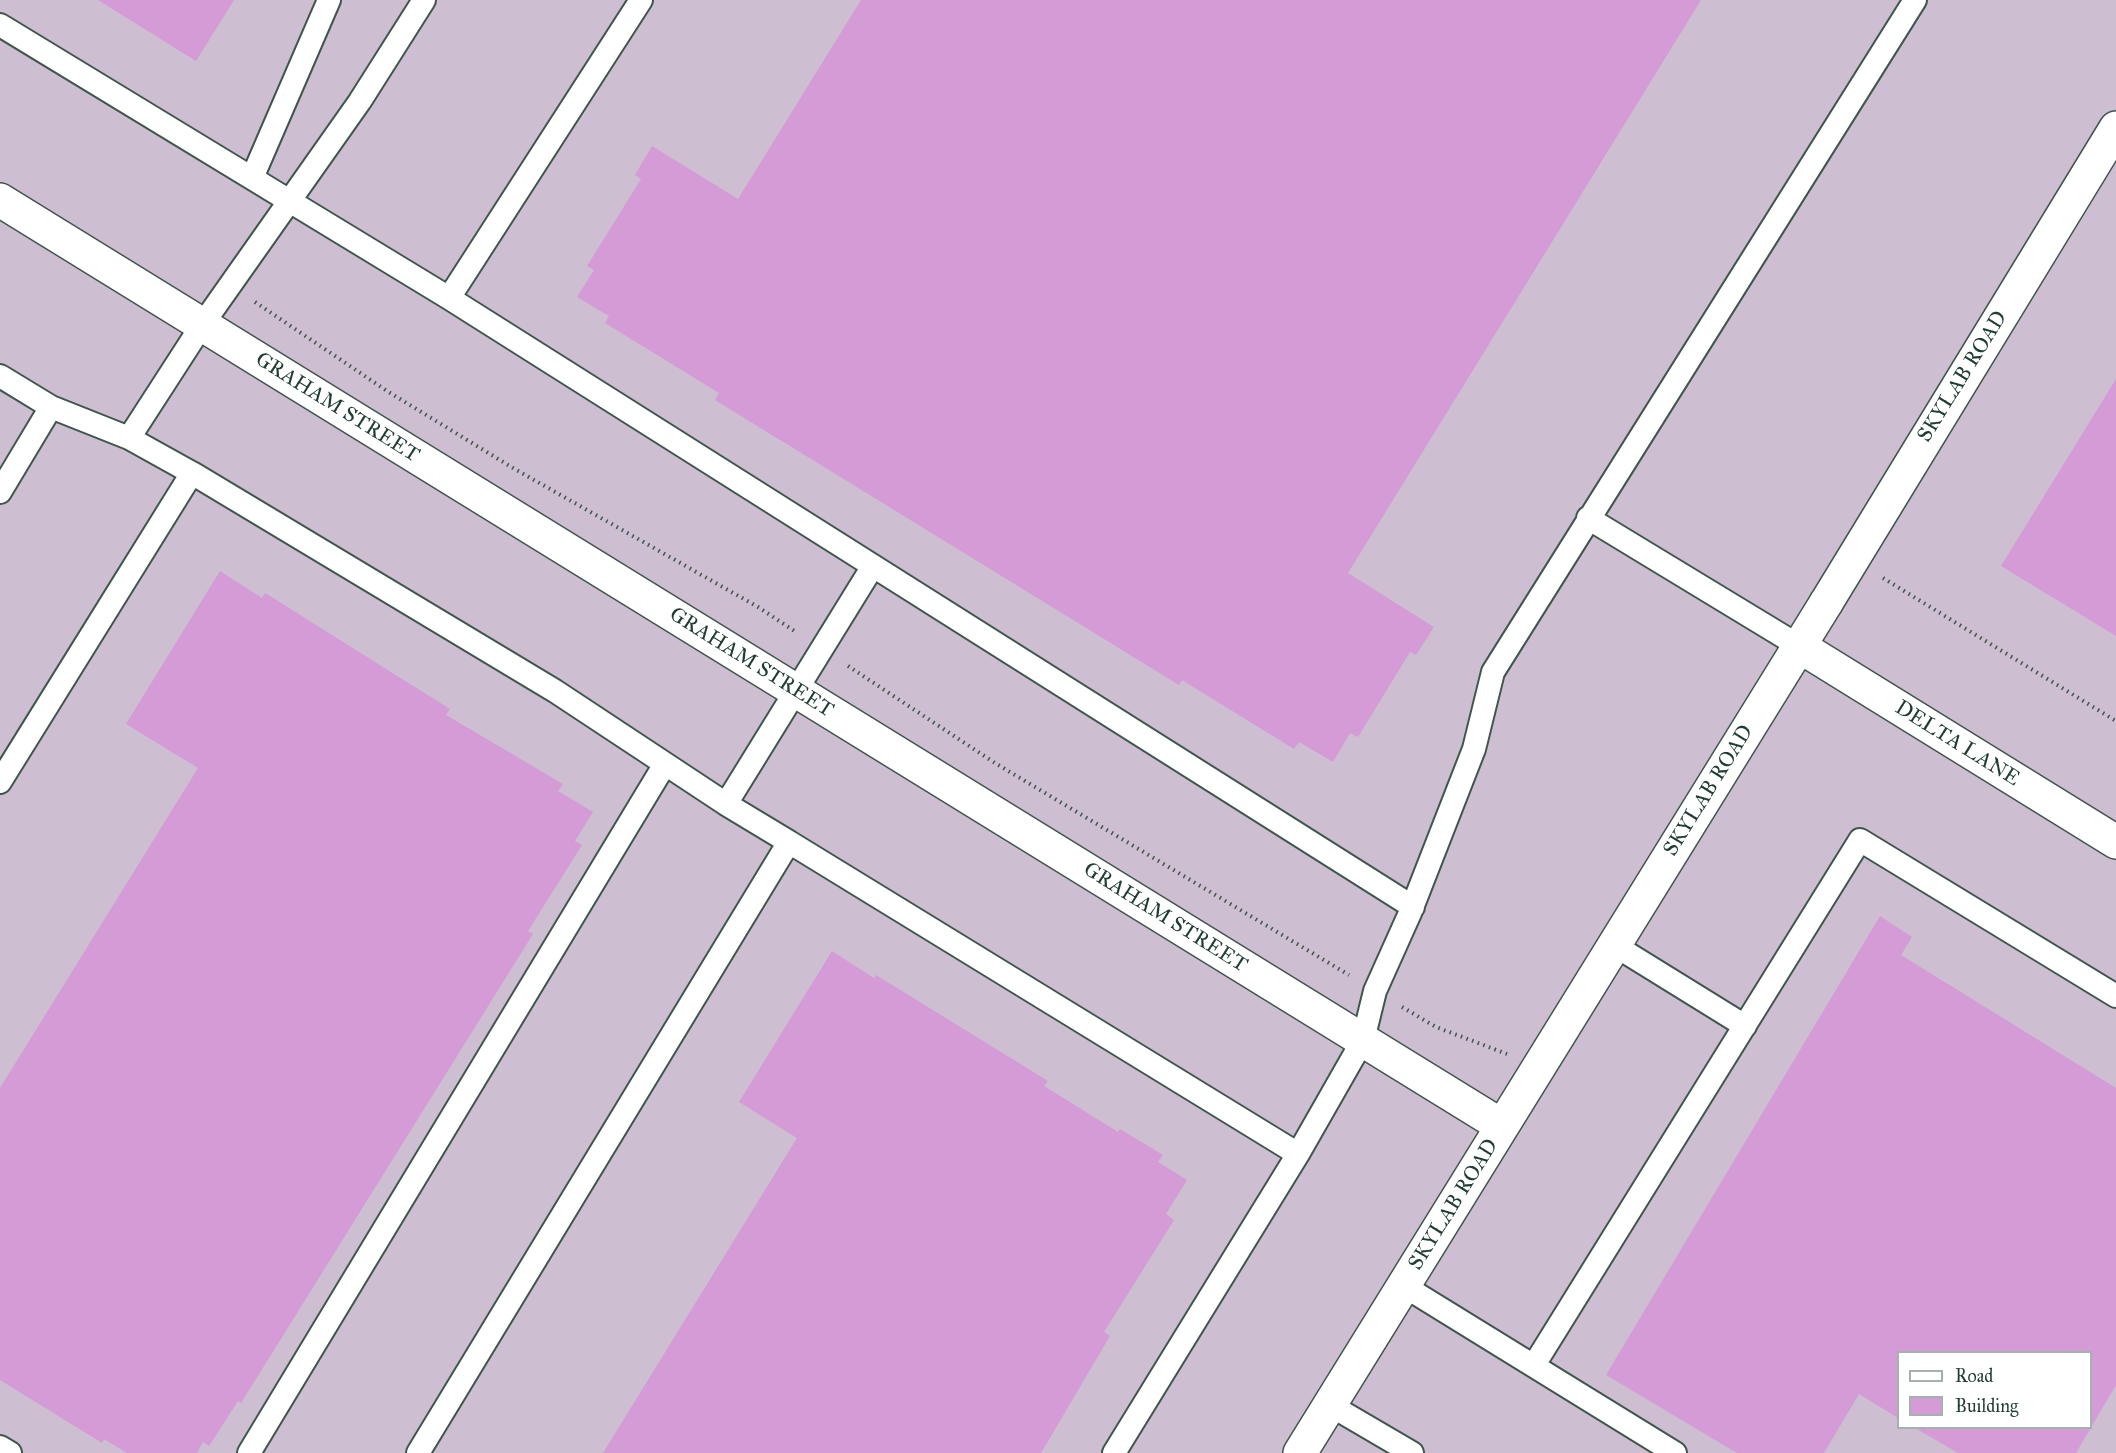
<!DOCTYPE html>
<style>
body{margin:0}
#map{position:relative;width:2116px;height:1453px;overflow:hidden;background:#f5e5cd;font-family:"IM FELL Great Primer",serif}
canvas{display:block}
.legend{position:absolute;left:1897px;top:1351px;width:195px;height:78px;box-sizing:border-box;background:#fff;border:2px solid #a5b1ae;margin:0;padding:8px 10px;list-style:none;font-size:18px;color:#1f3d34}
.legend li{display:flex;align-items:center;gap:12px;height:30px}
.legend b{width:30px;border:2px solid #a5b1ae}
</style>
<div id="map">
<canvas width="2116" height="1453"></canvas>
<ul class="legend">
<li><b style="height:8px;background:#fff"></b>Road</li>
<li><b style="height:16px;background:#d49bd6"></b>Building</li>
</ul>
</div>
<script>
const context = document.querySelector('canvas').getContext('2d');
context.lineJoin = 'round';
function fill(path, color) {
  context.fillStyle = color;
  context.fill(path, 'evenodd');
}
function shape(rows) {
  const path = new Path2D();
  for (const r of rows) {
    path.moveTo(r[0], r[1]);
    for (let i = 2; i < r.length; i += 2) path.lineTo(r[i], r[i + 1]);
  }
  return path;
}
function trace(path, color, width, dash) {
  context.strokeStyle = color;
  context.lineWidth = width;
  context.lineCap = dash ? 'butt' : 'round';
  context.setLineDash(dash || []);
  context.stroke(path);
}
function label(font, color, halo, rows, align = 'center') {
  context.font = font + ' "IM FELL Great Primer",serif';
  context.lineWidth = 6;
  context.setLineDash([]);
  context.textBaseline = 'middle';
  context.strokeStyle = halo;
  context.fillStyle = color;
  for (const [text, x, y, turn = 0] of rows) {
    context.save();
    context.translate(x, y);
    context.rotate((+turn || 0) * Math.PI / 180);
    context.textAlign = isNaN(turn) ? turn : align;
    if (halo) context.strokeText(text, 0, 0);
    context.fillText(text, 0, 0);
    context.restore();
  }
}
fill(shape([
 [0,0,2116,0,2116,1453,0,1453],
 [1898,1352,2090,1352,2090,1428,1898,1428]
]), '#cebed1');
fill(shape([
 [98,0,234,0,196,61],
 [861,0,1701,0,1348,573,1434,627,1416,655,1410,652,1358,737,1350,733,1333,762,1299,742,1294,749,1182,680,1179,685,715,400,719,393,605,323,609,316,577,297,594,270,587,266,641,179,635,175,652,146,738,199],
 [2116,379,2116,636,2001,566],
 [220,571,262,598,265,593,450,709,446,715,563,784,558,791,593,812,575,841,582,845,528,931,533,934,241,1403,238,1401,209,1446,203,1442,197,1453,127,1453,104,1439,102,1443,0,1380,0,1088,198,768,126,724],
 [1880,916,1912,937,1901,955,2116,1088,2116,1385,2076,1453,1958,1453,1915,1428,2090,1428,2090,1352,1898,1352,1898,1418,1859,1394,1824,1453,1737,1453,1606,1375],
 [832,951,874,978,876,975,1048,1081,1044,1086,1118,1132,1120,1129,1163,1155,1158,1162,1187,1180,1166,1214,1174,1220,1104,1332,1110,1336,1041,1453,603,1453,797,1138,739,1102]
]), '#d49bd6');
const lane = shape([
 [0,25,449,298,1413,907],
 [252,178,329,0],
 [449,298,641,0],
 [0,376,51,407,129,438,192,473,555,691,726,804],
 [129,438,202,325,360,101,424,0],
 [0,492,51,407],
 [1588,518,1799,646],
 [0,782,192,473],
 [789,842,726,804,873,566],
 [1614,945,1745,1026],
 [1404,1286,1675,1453],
 [1534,1365,1860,840,2116,996],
 [1330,1405,1412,1453],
 [0,1447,10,1453],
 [249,1453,665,764],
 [418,1453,789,842,1298,1154],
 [1114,1453,1298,1154,1363,1040,1375,991,1410,913,1474,749,1493,672,1915,0]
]);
const street = shape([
 [1826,603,2116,128],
 [1799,646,2116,842]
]);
const secondary = shape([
 [0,200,1502,1126],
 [1300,1453,1826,603]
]);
trace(lane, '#3f564b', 26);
trace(street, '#3f564b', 36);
trace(secondary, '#3f564b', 36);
trace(shape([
 [255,302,387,391,513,468,758,607,796,632],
 [1883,578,2116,721],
 [848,666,995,763,1349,975],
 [1402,1007,1436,1027,1507,1054]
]), '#3f564b', 4, [1.5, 4.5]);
trace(lane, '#fff', 22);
trace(street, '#fff', 33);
trace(secondary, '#fff', 33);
label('21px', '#1f3d34', '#fff', [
 ["SKYLAB ROAD",1963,377,-58],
 ["GRAHAM STREET",337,408,32],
 ["GRAHAM STREET",751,663,32],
 ["DELTA LANE",1957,744,32],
 ["SKYLAB ROAD",1709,791,-58],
 ["GRAHAM STREET",1165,918,32],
 ["SKYLAB ROAD",1454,1205,-58]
]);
</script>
